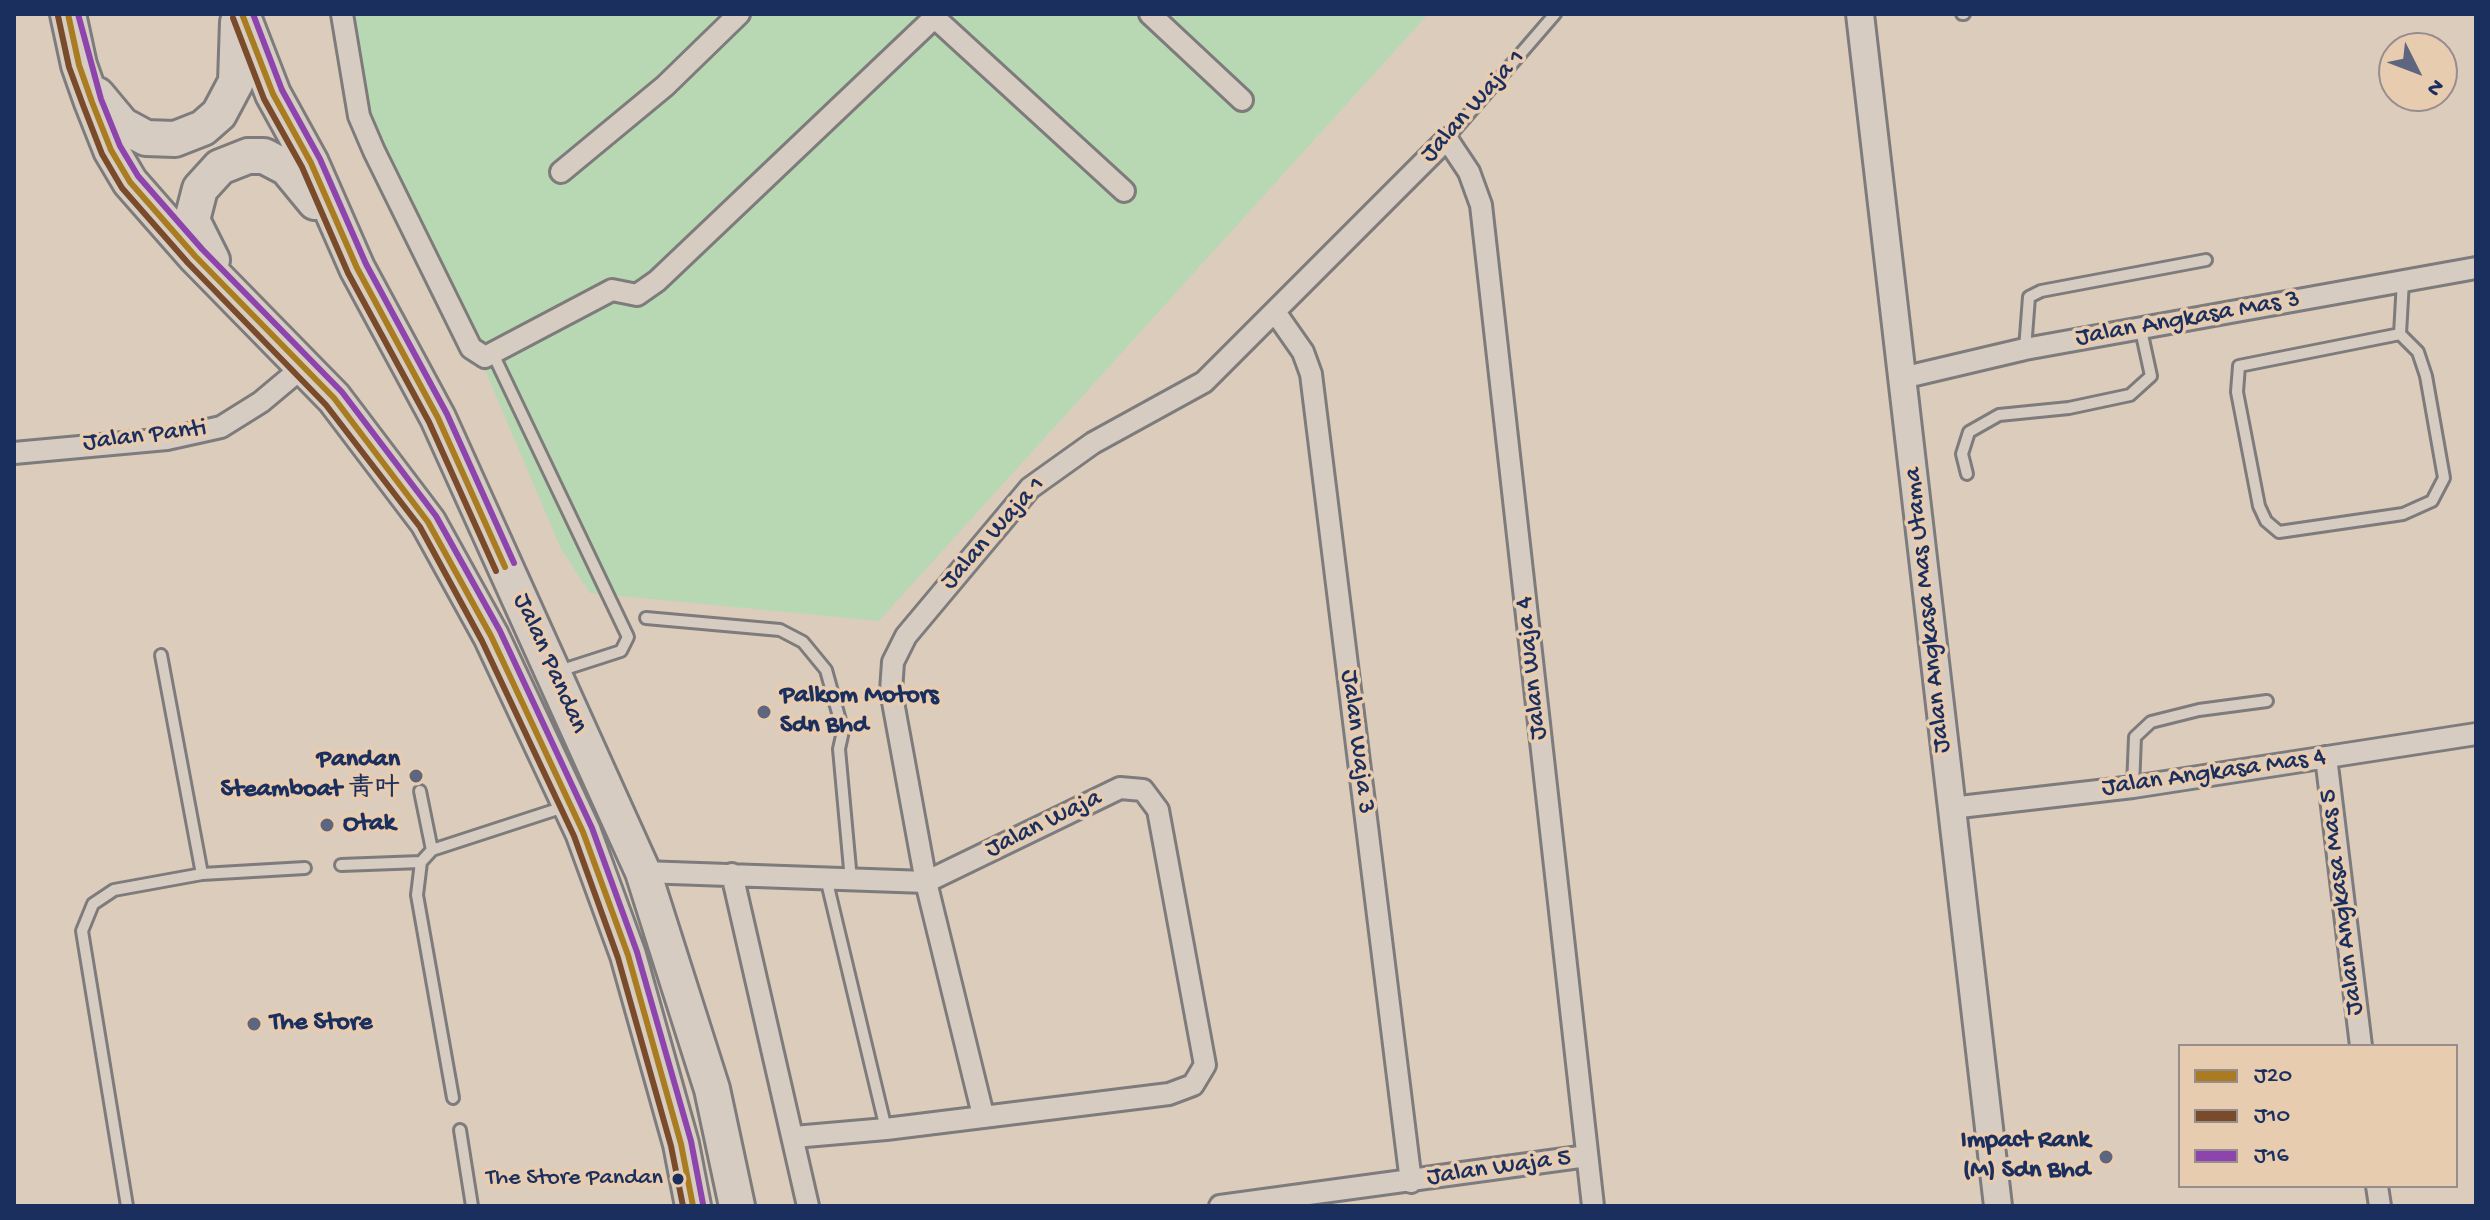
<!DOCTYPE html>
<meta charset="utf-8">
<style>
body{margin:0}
#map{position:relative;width:2490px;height:1220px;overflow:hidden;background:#dbccbc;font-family:"Gochi Hand",sans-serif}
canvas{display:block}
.frame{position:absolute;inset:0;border:16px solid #1b2f5e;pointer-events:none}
.legend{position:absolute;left:2178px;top:1044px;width:280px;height:144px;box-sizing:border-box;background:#e8ccaf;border:2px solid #968d8f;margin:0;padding:10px 14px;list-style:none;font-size:24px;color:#1b2f5e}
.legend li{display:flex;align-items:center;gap:16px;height:40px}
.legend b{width:40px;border:2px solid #968d8f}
.north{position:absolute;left:2378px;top:32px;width:80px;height:80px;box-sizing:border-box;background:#e8ccaf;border:2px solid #968d8f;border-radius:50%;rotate:132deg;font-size:22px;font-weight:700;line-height:32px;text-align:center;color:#1b2f5e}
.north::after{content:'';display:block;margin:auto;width:28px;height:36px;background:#5e667f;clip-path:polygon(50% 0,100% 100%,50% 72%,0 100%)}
</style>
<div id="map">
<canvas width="2490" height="1220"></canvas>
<div class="frame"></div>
<ul class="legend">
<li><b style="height:10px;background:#aa7c21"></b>J20</li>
<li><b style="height:10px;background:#7a4b2a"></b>J10</li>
<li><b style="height:10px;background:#8e44ad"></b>J16</li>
</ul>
<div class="north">N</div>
</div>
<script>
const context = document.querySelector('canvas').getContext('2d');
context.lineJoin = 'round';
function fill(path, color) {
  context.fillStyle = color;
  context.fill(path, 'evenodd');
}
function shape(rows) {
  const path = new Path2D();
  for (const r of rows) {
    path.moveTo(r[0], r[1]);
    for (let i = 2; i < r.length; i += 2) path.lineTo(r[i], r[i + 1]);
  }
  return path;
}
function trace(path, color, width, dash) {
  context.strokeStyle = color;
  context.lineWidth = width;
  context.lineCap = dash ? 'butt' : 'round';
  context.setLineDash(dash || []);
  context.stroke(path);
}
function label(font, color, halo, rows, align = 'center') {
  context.font = font + ' "Gochi Hand","LXGW WenKai TC",sans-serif';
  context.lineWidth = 7;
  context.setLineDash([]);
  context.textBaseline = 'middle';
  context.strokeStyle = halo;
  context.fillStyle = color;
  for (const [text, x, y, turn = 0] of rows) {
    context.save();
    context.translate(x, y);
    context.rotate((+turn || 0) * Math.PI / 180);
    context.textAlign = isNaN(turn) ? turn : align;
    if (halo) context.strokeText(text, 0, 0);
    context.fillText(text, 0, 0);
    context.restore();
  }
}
fill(shape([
 [339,14,1428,14,879,621,590,593,561,549,466,325,367,107]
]), '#b8d8b4');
const lane = shape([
 [1962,14,1964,14],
 [1447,139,1555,14],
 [2400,334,2418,352,2426,376,2444,478,2432,501,2403,514,2279,532,2266,521,2259,506,2237,392,2239,366,2400,334,2403,281],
 [2025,349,2029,297,2041,291,2206,260],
 [493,354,628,637,621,651,559,671],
 [1967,474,1962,454,1969,432,1999,415,2069,408,2130,395,2151,376,2141,330],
 [646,618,780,630,803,642,826,670,843,731,839,749,851,880],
 [161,655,202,874],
 [2133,787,2135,737,2151,722,2199,710,2267,701],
 [420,791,432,850],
 [341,865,421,862],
 [826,878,886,1129],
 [453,1098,417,895,421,862,432,850,564,807],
 [460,1130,472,1206],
 [127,1206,82,931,93,904,114,890,202,874,305,868]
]);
const street = shape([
 [342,14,359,116,374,151,471,348,485,357,612,290,637,295,657,281,938,14],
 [1150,14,1242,100],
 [934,17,1124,191],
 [561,172,665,86,739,14],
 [1275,312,1303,352,1311,374,1411,1182],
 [1902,378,2025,349,2476,268],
 [14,453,167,439,221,427,261,402,304,366],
 [2326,757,2361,1046],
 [1951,808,2133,787,2476,734],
 [643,872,926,882,1120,788,1143,790,1158,810,1205,1065,1193,1085,1169,1094,886,1129,794,1137],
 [732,874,808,1206],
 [983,1115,926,882,891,691,893,662,906,636,1030,488,1093,443,1204,382,1447,139,1469,172,1481,205,1593,1206],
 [2377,1186,2380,1206],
 [1220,1206,1587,1156]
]);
const secondary = shape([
 [1860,14,1998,1206]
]);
const highway = shape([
 [68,14,79,65,92,102,111,150,130,182,195,256,334,398,428,522,491,636,583,832,628,955,681,1144,693,1206],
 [242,14,273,94,311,163,357,268,438,418,643,872,712,1089,737,1206],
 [97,95,122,125,146,138,175,139,203,128,219,114,236,82,238,22],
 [212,260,192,220,200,189,220,167,248,156,264,156,287,168,315,202]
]);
trace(lane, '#7e7b7c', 16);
trace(street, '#7e7b7c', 26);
trace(secondary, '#7e7b7c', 32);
trace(highway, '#7e7b7c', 40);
trace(lane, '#d6ccc1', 10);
trace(street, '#d6ccc1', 20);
trace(secondary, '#d6ccc1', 26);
trace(highway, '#d6ccc1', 34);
trace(shape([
 [68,14,79,65,92,102,111,150,130,182,195,256,334,398,428,522,491,636,583,832,628,955,681,1144,693,1206],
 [242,14,273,94,311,163,357,268,438,418,505,567]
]), '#aa7c21', 6);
trace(shape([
 [58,16,69,67,83,105,102,154,122,188,188,263,326,405,420,527,482,641,574,836,618,958,671,1146,683,1206],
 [233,18,264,99,302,167,348,273,429,422,496,571]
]), '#7a4b2a', 6);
trace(shape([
 [78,14,101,99,120,146,138,176,202,249,342,392,436,516,500,631,592,828,637,952,691,1141,703,1204],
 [253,14,282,90,320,159,366,264,447,414,514,563]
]), '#8e44ad', 6);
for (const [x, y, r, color] of [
 [764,712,8,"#5e667f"],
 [416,776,8,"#5e667f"],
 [327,825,8,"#5e667f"],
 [254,1024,8,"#5e667f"],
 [2106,1157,8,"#5e667f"],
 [678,1179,7,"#1b2f5e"]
]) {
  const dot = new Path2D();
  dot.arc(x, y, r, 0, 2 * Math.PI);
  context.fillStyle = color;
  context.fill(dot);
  trace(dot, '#e8ccaf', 3);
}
label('24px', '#1b2f5e', '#e8ccaf', [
 ["The Store Pandan",663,1179]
], 'right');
label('26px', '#1b2f5e', '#e8ccaf', [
 ["Jalan Waja 1",1474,107,-48],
 ["Jalan Angkasa Mas 3",2188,320,-10],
 ["Jalan Panti",145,437,-7],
 ["Jalan Waja 1",994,534,-48],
 ["Jalan Angkasa Mas Utama",1929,610,-96],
 ["Jalan Pandan",549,664,66],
 ["Jalan Waja 4",1533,668,-96],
 ["Jalan Waja 3",1356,742,83],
 ["Jalan Angkasa Mas 4",2214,774,-8],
 ["Jalan Waja",1044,825,-26],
 ["Jalan Angkasa Mas 5",2343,902,-97],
 ["Jalan Waja 5",1499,1169,-8]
]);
label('bold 26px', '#1b2f5e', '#e8ccaf', [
 ["Palkom Motors",780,697],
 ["Sdn Bhd",780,727],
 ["Pandan",400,761,"right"],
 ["Steamboat 青叶",400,791,"right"],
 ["Otak",343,825],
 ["The Store",270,1024],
 ["Impact Rank",2090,1142,"right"],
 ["(M) Sdn Bhd",2090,1172,"right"]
], 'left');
</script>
